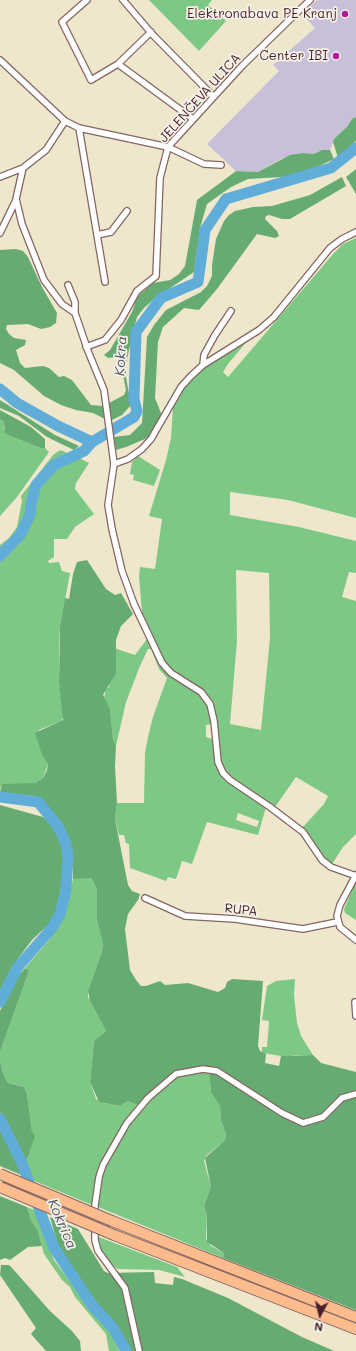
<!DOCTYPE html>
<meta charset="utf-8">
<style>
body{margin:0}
#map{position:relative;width:356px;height:1351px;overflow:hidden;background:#eee7cc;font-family:Mali,sans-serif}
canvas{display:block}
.north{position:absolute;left:300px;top:1295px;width:40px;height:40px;-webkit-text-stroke:3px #f7f3e8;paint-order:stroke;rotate:187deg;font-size:11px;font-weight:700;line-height:16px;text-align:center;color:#4a1f2b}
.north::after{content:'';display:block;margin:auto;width:14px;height:18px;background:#4a1f2b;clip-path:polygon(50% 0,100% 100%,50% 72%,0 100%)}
</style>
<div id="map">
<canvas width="356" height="1351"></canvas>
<div class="north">N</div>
</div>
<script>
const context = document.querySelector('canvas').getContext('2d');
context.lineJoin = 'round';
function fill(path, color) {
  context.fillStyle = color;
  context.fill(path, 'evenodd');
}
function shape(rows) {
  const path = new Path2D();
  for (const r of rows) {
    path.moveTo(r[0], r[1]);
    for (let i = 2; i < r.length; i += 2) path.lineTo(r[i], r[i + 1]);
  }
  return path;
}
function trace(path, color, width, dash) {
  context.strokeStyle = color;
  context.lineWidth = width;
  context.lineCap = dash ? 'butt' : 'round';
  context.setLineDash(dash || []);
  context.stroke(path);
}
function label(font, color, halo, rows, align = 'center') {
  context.font = font + ' Mali,sans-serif';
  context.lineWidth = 3.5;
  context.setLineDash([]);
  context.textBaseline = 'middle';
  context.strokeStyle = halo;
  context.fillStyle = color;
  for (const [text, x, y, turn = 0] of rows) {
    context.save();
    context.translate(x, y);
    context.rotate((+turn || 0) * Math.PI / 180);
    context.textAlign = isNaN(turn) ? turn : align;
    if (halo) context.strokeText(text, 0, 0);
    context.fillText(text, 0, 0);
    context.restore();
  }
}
fill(shape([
 [317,0,356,0,356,117,352,119,348,127,335,138,330,150,322,150,314,154,303,153,281,159,258,172,236,171,207,144,279,71,273,65,315,28,302,14]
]), '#c8bfd8');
fill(shape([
 [149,0,212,0,208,5,226,21,199,51],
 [356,238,356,518,288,500,230,492,230,515,299,527,356,541,356,573,349,572,342,597,356,601,356,834,343,847,332,864,324,859,302,828,324,804,328,796,296,777,275,807,227,774,220,761,217,720,214,707,206,693,170,669,164,660,142,612,139,576,140,567,155,569,162,519,149,516,166,460,171,438,173,407,179,395,193,377,201,370,247,341,228,364,223,372,228,377,334,253,343,244],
 [236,570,269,573,270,638,261,730,230,724,237,641],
 [0,419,4,422,4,428,10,436,41,448,45,448,49,452,17,497,0,516],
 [60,450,68,453,53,464,35,483,26,517,12,541,0,552,0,545,9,538,17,527,22,501,21,496,53,455],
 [73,455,89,463,76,483,75,489,94,514,75,527,67,539,54,539,54,557,48,561,49,563,59,562,62,571,70,573,60,627,59,644,59,683,64,716,61,721,39,730,38,743,48,764,43,778,35,783,27,785,2,784,0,789,0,558,19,544,23,538,30,520,34,516,33,503,37,488,57,466],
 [138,456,160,470,154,486,133,480,134,475,130,474,132,462],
 [147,639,158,660,205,700,211,715,212,724,206,725,206,737,212,739,216,760,220,771,266,807,258,835,207,822,192,864,182,861,176,879,168,877,166,881,130,868,129,844,126,843,124,835,119,835,115,819,117,803,144,803,145,753,148,737,153,717,167,678,159,669,151,649,148,649,140,666,126,702,116,746,113,739,110,709,104,699,106,689,109,687,114,648,135,655],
 [238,813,259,821,257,827,236,820],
 [81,877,91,878,97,889,97,920,103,942,102,951,88,991,88,997,106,1031,94,1041,90,1082,96,1099,104,1103,120,1106,128,1101,137,1105,114,1140,99,1167,96,1176,92,1205,32,1180,24,1160,27,1159,32,1131,27,1094,24,1087,8,1083,3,1073,0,1060,0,1052,29,971,25,968,49,940,60,923,70,894,73,879],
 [356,882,356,920,345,913,344,909],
 [295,979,294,995,297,1023,301,1036,313,1055,294,1055,288,1057,262,1053,262,1047,267,1047,269,1021,262,1020,267,986,276,981],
 [203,1071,209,1072,211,1093,220,1106,221,1121,226,1134,225,1140,206,1156,204,1161,211,1187,204,1205,207,1216,206,1239,211,1246,224,1253,223,1258,98,1207,104,1168,111,1155,136,1116,168,1082,180,1076],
 [27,1207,36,1211,54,1260,90,1308,108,1326,119,1351,109,1351,106,1334,75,1297,70,1287,62,1280,44,1254,38,1231,31,1220],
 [96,1236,177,1267,185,1277,159,1270,118,1269,109,1263,100,1251]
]), '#7ec885');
fill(shape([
 [356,117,356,141,338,158,333,142,335,138,347,127,352,119],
 [322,150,330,150,334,159,298,176,248,179,231,187,207,204,200,228,194,272,154,299,144,308,137,317,132,336,126,364,126,377,131,405,122,415,112,420,109,403,124,395,126,390,120,360,116,357,108,358,104,355,110,350,132,312,137,297,153,283,170,280,179,274,185,266,197,200,236,171,258,172,290,155,303,153,314,154],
 [356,169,356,194,346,177],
 [342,177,346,186,290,219,282,219,269,215,266,216,265,219,277,231,279,236,275,238,257,234,217,289,199,310,184,308,163,327,158,342,155,398,161,413,160,420,156,429,145,439,126,447,116,450,114,437,130,435,142,423,147,337,154,325,166,310,201,292,207,286,212,276,212,265,216,239,224,221,229,215,235,211,253,207,272,206,310,195],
 [16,249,23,251,28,257,42,287,57,313,56,323,50,327,41,329,28,324,7,325,6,329,9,334,14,338,26,340,25,345,16,350,20,363,25,368,43,366,49,368,59,377,64,376,72,380,91,405,103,406,105,419,93,413,76,410,61,405,44,396,14,370,0,363,0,250],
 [0,400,55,435,79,446,74,450,47,437,19,416,0,408],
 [0,410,31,427,45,439,45,448,41,448,10,436,5,433,4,422,0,419],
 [87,560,106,589,115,595,121,593,133,614,121,626,116,640,116,673,103,695,110,709,113,739,116,746,115,766,117,803,115,819,128,885,132,891,140,894,138,900,128,914,125,929,130,970,136,980,141,986,146,986,160,981,165,985,188,983,218,992,225,988,227,982,232,979,263,981,258,1046,260,1051,266,1054,265,1063,279,1066,281,1056,313,1055,321,1063,356,1072,356,1310,223,1258,224,1253,207,1242,207,1216,204,1205,211,1187,205,1158,225,1140,226,1134,221,1121,220,1106,211,1093,209,1072,222,1072,218,1068,202,1067,173,1073,154,1088,137,1105,128,1101,120,1106,99,1102,90,1082,94,1041,106,1031,90,1001,88,991,102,951,103,943,97,920,97,889,91,878,73,879,73,859,69,843,60,822,41,799,34,796,0,792,2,784,35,783,43,778,47,770,48,764,42,755,35,733,63,720,59,683,60,627,65,598,69,599,73,574,77,562],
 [0,805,43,817,55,828,62,845,64,858,64,873,56,913,51,922,32,940,17,960,0,991],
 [25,968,29,971,0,1052,0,1011,12,983],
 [0,1060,3,1073,8,1083,24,1087,27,1094,32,1131,35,1136,27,1159,24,1160,8,1132,0,1112],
 [0,1124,12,1146,24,1176,0,1166],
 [0,1196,27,1207,31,1220,38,1231,42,1246,28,1247,10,1260,5,1258,0,1260],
 [50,1217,78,1229,104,1271,108,1273,154,1272,155,1283,173,1285,174,1277,182,1279,228,1298,302,1337,334,1351,130,1351,113,1322,97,1305,65,1258,58,1246],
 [1,1265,9,1265,13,1269,50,1311,72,1331,80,1341,81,1351,46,1351,31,1334,36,1328,0,1275]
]), '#66ac72');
trace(shape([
 [0,389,17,403,58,426,92,442,134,417,137,411,134,399,136,332,161,298,198,282,205,230,226,199,331,168,356,148],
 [0,556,20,535,30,515,31,504,36,485,54,465,84,451,92,442],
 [0,797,38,802,57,825,66,843,68,857,66,890,60,914,52,928,17,968,0,1002],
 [0,1119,21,1161,54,1248,92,1305,113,1328,126,1351]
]), '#61add9', 11);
const minor = shape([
 [87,0,62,22,91,80,118,64,193,119],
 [123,0,153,35,213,96],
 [0,60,65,121,46,150,23,168,16,199,22,224,44,280,62,304,75,313,88,351,104,390,114,464,108,505,112,529,122,571,134,604,162,663,171,673,201,692,210,704,214,721,218,762,223,773,230,780,270,807,303,832,322,860,331,867,356,876],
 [118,64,151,32],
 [65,121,79,128],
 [0,177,23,168],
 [0,233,16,200],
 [97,235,111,232,127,211],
 [105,282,79,128,168,147,204,164,221,165],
 [68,285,75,302,75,313],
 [86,347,105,340,121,320,137,291,156,276,160,178,168,147,242,66,310,0],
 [203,365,204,355,215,335,231,311],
 [114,464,128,459,142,449,151,439,181,387,191,376,203,365,259,330,274,317,330,248,342,239,356,232],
 [356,875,340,905,337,916,340,927,356,940],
 [145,898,185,916,235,919,303,929,337,922],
 [355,1002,356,1016],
 [139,1351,125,1288,98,1251,95,1240,95,1205,99,1177,103,1165,127,1123,148,1098,176,1074,203,1069,217,1071,282,1113,303,1123,323,1117,342,1098,356,1094]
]);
const motorway = shape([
 [112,1221,356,1317],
 [114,1235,356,1329]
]);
trace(minor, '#836563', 8);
trace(motorway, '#836563', 12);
trace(minor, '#fff', 5.5);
trace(motorway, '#fbbb8c', 10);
const motorwayBridge = shape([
 [0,1174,112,1221],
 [0,1187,114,1235]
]);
trace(motorwayBridge, '#836563', 12, []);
trace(motorwayBridge, '#fbbb8c', 10);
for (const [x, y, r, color] of [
 [345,14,4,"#b5179e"],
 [336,56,4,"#b5179e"]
]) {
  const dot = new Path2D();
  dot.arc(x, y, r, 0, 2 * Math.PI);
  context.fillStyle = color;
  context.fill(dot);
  trace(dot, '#f7f3e8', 1.5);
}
label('13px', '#4a1f2b', '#f7f3e8', [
 ["Elektronabava PE Kranj",337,14],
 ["Center IBI",328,56]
], 'right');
label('13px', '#4a1f2b', '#f7f3e8', [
 ["JELENČEVA ULICA",200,98,-48],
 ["RUPA",241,910,6]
]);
label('italic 14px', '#525168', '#f7f3e8', [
 ["Kokra",121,356,-87],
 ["Kokrica",62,1224,67]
]);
</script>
